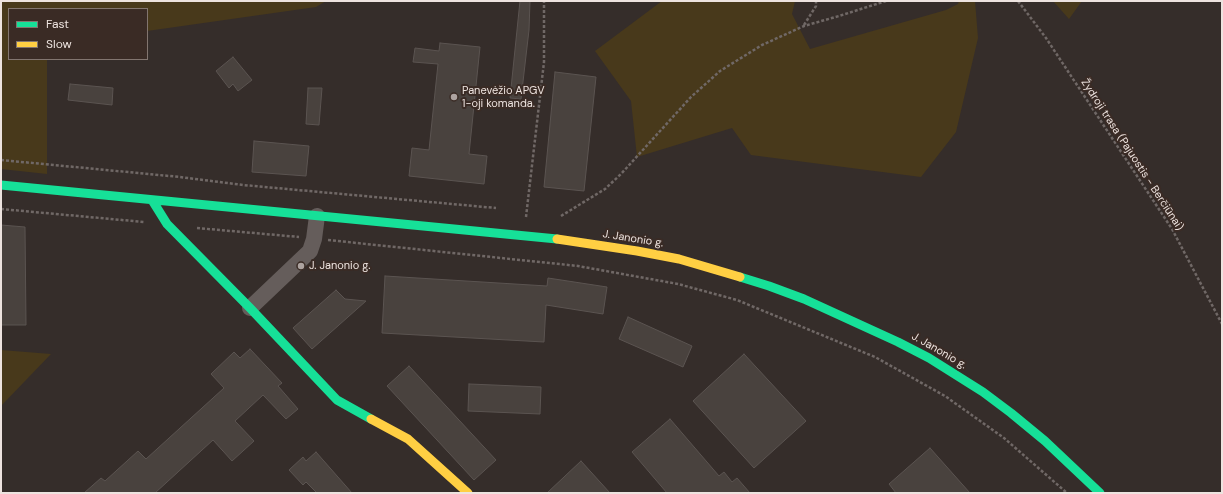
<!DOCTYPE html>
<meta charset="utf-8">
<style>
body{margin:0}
#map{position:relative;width:1223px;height:494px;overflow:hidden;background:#352d2a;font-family:"DM Sans",sans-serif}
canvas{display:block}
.frame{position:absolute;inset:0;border:2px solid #ede3df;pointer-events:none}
.legend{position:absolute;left:8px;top:8px;width:140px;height:52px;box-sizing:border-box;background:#3a2b25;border:1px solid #82756f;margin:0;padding:5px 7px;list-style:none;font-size:12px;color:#ede3df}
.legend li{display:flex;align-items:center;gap:8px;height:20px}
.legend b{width:20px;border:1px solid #82756f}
</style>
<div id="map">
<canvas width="1223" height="494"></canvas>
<div class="frame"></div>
<ul class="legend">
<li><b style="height:5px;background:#16e098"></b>Fast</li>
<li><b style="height:5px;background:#ffcf43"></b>Slow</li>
</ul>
</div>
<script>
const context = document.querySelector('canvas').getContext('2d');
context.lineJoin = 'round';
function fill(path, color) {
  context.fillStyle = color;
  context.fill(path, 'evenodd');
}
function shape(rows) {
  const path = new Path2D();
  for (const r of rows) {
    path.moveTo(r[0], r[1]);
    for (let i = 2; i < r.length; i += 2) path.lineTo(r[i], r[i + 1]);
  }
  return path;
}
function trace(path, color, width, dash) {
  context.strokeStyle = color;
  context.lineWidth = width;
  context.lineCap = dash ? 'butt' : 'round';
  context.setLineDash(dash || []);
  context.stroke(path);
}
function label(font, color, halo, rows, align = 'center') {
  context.font = font + ' "DM Sans",sans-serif';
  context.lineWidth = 4;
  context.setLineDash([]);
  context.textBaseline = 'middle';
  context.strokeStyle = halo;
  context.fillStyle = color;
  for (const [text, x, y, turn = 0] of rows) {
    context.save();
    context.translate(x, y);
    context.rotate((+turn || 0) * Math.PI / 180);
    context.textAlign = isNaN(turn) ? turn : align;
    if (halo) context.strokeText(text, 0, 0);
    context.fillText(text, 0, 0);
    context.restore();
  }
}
fill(shape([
 [1,1,326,1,316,7,147,31,147,9,9,9,9,59,47,59,47,174,1,169],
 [662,1,795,1,792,14,810,49,946,10,958,4,959,1,975,1,978,38,956,132,921,177,751,155,732,128,637,157,631,101,595,51],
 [1053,1,1082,1,1069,19],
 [1,350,51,354,1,406]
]), '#48391b');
const building = shape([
 [520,1,530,1,529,30,521,99,510,98,520,1],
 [440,43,480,47,469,154,487,156,484,184,409,176,412,148,429,150,438,64,413,62,415,48,439,51,440,43],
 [233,57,252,80,238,91,233,84,229,88,216,71,233,57],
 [555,72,596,77,584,191,544,187,555,72],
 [70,84,113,88,112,105,68,100,70,84],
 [308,88,322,88,319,125,306,124,308,88],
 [254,141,309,146,306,176,252,172,254,141],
 [1,225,25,227,26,325,1,325,1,225],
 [385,276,547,286,548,278,607,287,603,314,546,305,544,342,382,333,385,276],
 [336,290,345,299,366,301,312,349,293,328,336,290],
 [628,317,692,346,683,367,619,339,628,317],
 [250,349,282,383,278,386,298,409,286,419,263,395,235,421,254,441,232,461,213,440,155,493,84,493,101,478,105,481,138,451,146,459,224,388,211,374,234,352,240,358,250,349],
 [744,354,806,421,754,468,693,401,744,354],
 [409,366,496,460,474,480,387,386,409,366],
 [469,384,541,387,540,414,468,411,469,384],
 [670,419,719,476,724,472,732,482,737,478,750,493,667,493,632,452,670,419],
 [930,448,970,493,896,493,889,484,930,448],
 [316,452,352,493,317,493,306,482,303,485,289,470,303,457,306,461,316,452],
 [581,461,610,493,547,493,581,461]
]);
fill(building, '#49423e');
trace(building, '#5b5451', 1);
trace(shape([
 [1018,1,1046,38,1172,229,1222,324],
 [804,25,816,6,816,1],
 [1,160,180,177,243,185,496,208],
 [1,209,144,222],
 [561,216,605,189,621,174,691,97,720,71,762,45,804,26,839,16,886,1],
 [526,217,544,62,544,1],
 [197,228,299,237],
 [328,240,578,266,678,284,737,300,875,357,945,396,1004,438,1067,493]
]), '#706866', 2.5, [3, 2]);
trace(shape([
 [250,308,310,251,314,239,317,216]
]), '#655d5b', 16);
trace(shape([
 [1,185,557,239],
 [152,200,167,224,250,308,337,400,371,419],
 [740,277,769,286,804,299,898,342,929,358,983,392,1011,413,1045,441,1100,493]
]), '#16e098', 9);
trace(shape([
 [557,239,637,251,679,259,740,277],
 [371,419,408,439,468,493]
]), '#ffcf43', 9);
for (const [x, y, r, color] of [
 [454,97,4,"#ada3a0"],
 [301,266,4,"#ada3a0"]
]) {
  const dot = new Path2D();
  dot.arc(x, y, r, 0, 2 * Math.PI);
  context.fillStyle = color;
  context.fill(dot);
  trace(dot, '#3a2b25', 1.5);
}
label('11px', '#ede3df', '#3a2b25', [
 ["Panevėžio APGV",462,91],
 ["1-oji komanda.",462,104],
 ["J. Janonio g.",309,266]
], 'left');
label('11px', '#ede3df', '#3a2b25', [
 ["Žydroji trasa (Pajuostis - Berčiūnai)",1132,155,57],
 ["J. Janonio g.",633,239,9],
 ["J. Janonio g.",939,351,30]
]);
</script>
